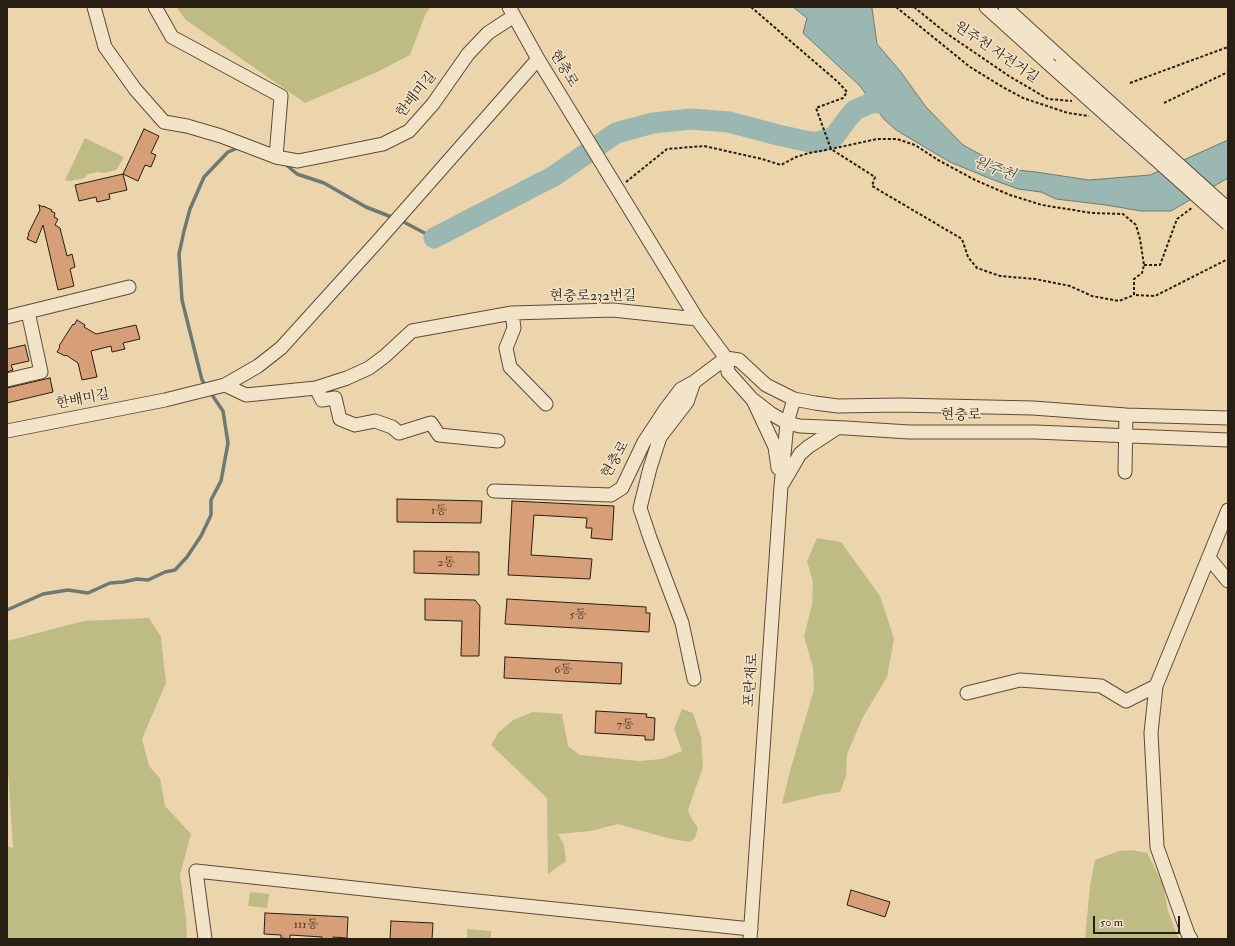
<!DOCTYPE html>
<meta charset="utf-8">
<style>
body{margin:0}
#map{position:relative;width:1235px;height:946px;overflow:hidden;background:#ecd5ac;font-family:"IM FELL Double Pica",serif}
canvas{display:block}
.frame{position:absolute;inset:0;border:8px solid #281e13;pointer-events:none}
.scale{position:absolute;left:1093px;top:916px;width:87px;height:18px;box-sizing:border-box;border:2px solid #281e13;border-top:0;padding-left:5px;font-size:12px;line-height:14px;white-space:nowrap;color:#281e13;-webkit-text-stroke:3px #f3e4c9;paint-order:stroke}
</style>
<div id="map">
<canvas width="1235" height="946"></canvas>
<div class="frame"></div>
<div class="scale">50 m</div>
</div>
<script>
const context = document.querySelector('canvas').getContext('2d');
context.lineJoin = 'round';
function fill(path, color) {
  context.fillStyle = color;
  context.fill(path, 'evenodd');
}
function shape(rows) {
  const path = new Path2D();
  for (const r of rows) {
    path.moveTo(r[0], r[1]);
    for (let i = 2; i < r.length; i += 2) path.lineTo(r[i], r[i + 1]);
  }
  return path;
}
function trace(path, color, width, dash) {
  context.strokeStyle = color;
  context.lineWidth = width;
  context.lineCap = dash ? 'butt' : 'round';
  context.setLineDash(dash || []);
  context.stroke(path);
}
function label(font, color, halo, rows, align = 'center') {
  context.font = font + ' "IM FELL Double Pica","Noto Serif KR",serif';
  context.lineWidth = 3;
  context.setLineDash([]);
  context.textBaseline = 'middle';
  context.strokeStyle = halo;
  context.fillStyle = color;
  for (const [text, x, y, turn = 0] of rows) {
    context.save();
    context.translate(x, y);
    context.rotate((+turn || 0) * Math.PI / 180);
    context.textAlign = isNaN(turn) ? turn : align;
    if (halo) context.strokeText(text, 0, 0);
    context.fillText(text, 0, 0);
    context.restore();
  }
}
fill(shape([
 [176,7,431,7,426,13,410,55,377,72,305,103,186,20],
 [85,138,122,156,123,159,116,170,104,173,98,172,88,174,84,178,70,181,65,180],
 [817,538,841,542,880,596,894,639,887,677,863,717,847,754,846,776,840,792,820,795,782,804,790,771,814,689,813,667,804,637,812,605,813,582,807,561],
 [149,618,161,637,166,683,142,739,149,766,160,778,165,806,191,834,180,875,186,917,187,939,7,939,7,846,13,848,7,755,8,729,7,728,7,641,84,621],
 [682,709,693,713,701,737,703,767,688,810,691,818,698,828,695,838,690,842,671,839,618,824,591,831,558,834,564,845,566,861,548,874,547,798,491,745,498,733,513,720,533,712,562,714,568,746,580,755,639,761,662,759,682,751,674,729],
 [1132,850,1147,853,1163,884,1168,911,1177,935,1180,939,1085,939,1090,886,1095,860,1119,851],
 [250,892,269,894,267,908,248,906],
 [467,929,491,931,491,939,467,939]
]), '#bebb85');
const water = shape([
 [793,7,870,7,872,8,877,44,900,71,926,107,963,145,1007,169,1036,172,1089,180,1150,175,1228,140,1228,178,1171,211,1141,211,1106,205,1056,199,1041,192,1018,189,991,179,950,162,896,130,883,118,860,86,803,33,807,18,793,7]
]);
fill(water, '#9ab7b1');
trace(water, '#6c7a72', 1);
trace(shape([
 [284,163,297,174,324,183,366,207,394,218],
 [400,220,434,238],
 [207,387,202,380,182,300,179,254,184,231,190,209,204,177,228,152,240,147],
 [7,610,43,594,68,590,88,593,110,583,123,582,137,579,148,580,165,572,175,570,187,557,201,536,211,515,211,500,221,481,228,443,223,411,210,392]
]), '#6c7a72', 3.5);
trace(shape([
 [434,238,554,176,616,133,653,123,691,119,729,122,778,135,810,142,819,142,834,137,848,118,855,110,871,103,900,103]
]), '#9ab7b1', 21);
const building = shape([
 [144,129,159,136,151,153,156,155,151,167,145,165,138,181,123,174,127,190,109,194,110,199,97,202,96,197,79,201,75,185,123,174,144,129],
 [39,205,43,207,43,206,52,210,51,211,55,213,54,217,58,219,55,225,60,228,67,256,72,254,75,267,70,269,74,286,58,290,43,225,36,243,27,239,29,234,28,234,40,210,39,205],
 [77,320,85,325,84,327,96,334,136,325,140,339,123,343,125,349,112,352,111,346,91,351,97,377,82,380,78,363,66,355,65,356,57,352,60,347,59,346,73,324,74,325,77,320],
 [25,345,29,361,11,365,13,370,7,372,7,349,25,345],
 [50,378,53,392,7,403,7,388,50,378],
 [397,499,482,501,481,523,397,522,397,499],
 [512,501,614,506,612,540,591,538,592,528,586,528,587,518,534,515,531,555,592,559,590,579,508,575,512,501],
 [414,551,479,552,479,575,414,573,414,551],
 [425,599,475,600,480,606,479,656,461,656,462,621,425,620,425,599],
 [507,599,646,607,646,613,650,613,649,632,505,624,507,599],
 [505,657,622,663,621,684,504,678,505,657],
 [596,711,647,714,646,717,655,718,654,740,645,740,645,736,595,733,596,711],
 [851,890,890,902,885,917,847,905,851,890],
 [265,913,348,917,347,938,333,937,333,939,322,939,322,937,290,935,290,939,281,938,281,935,264,934,265,913],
 [391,921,433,923,432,939,390,939,391,921]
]);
fill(building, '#d69f77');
trace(building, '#281e13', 1);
const minor = shape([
 [94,7,105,47,135,89,164,122,187,126,221,136,276,157,298,161,383,144,409,131,433,104,468,54,488,33,514,16],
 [155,7,172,37,281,96,276,157],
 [509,7,538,59,697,319,726,358,728,372,752,399,770,413,787,423,800,426,822,427,846,428,909,432,1035,432,1228,440],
 [986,7,1049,64],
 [1005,7,1062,59],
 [512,313,514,328,506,348,510,367,546,404],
 [7,317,129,287],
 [7,380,41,372,28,312],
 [694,382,687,402,660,437,650,468,640,508,650,538,682,623,694,679],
 [225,385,246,395,316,388,347,378,369,368,385,356,412,331,512,313,613,310,697,319],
 [316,388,322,400,335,398,340,419,355,425,375,421,392,427,399,433,431,423,439,435,498,441],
 [754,402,775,447,778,468],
 [7,431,165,400,225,385,258,366,281,348,377,242,538,59],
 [1125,472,1126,415],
 [783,483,800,454,808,447,837,428],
 [494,491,611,495,622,488,644,442,665,410,681,389,694,382,726,358,739,360,766,385,794,399,815,403,838,406,899,405,1033,408,1126,415,1228,418],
 [1209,558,1228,581],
 [967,693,1020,680,1101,686,1126,701,1156,686],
 [205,939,196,871,457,899,751,929],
 [750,939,781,486,787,423,794,399],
 [1191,939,1188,934,1157,847,1151,733,1156,686,1228,510]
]);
trace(minor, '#594c39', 15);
trace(shape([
 [751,7,839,83,847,92,843,98,816,108,831,149,875,177,872,186,962,239,968,257,977,268,1000,276,1035,279,1070,286,1092,296,1119,301,1134,295],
 [896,7,970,67,1001,86,1023,98,1068,113,1089,116],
 [914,7,946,33,1009,76,1048,99,1072,101],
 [1130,83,1228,47],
 [1164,103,1228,72],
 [626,182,667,149,704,146,762,159,781,165,796,157,809,153,831,149,877,139,897,139,915,145,938,160,975,180,1010,195,1042,205,1092,213,1123,214,1136,225,1140,239,1144,265,1142,273,1134,279,1134,295,1155,296,1228,259],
 [1144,265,1160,265,1177,219,1193,207]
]), '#281e13', 2, [3, 2]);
trace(minor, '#f3e4c9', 13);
const minorBridge = shape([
 [1062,59,1228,209],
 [1049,64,1228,224]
]);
trace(minorBridge, '#594c39', 15, []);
trace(minorBridge, '#f3e4c9', 13);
label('12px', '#543e2c', null, [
 ["1동",439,511],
 ["2동",446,563],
 ["5동",578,615],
 ["6동",563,670],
 ["7동",625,725],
 ["111동",306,925]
]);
label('14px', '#281e13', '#f3e4c9', [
 ["원주천 자전거길",996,53,34],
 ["현충로",563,69,59],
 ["한배미길",417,95,-51],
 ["현충로232번길",593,297],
 ["한배미길",83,400,-11],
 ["현충로",961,416],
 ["현충로",616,460,-60],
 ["포란재로",752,680,-86]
]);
label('italic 15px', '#4a4c42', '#f3e4c9', [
 ["원주천",994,170,20]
]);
</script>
